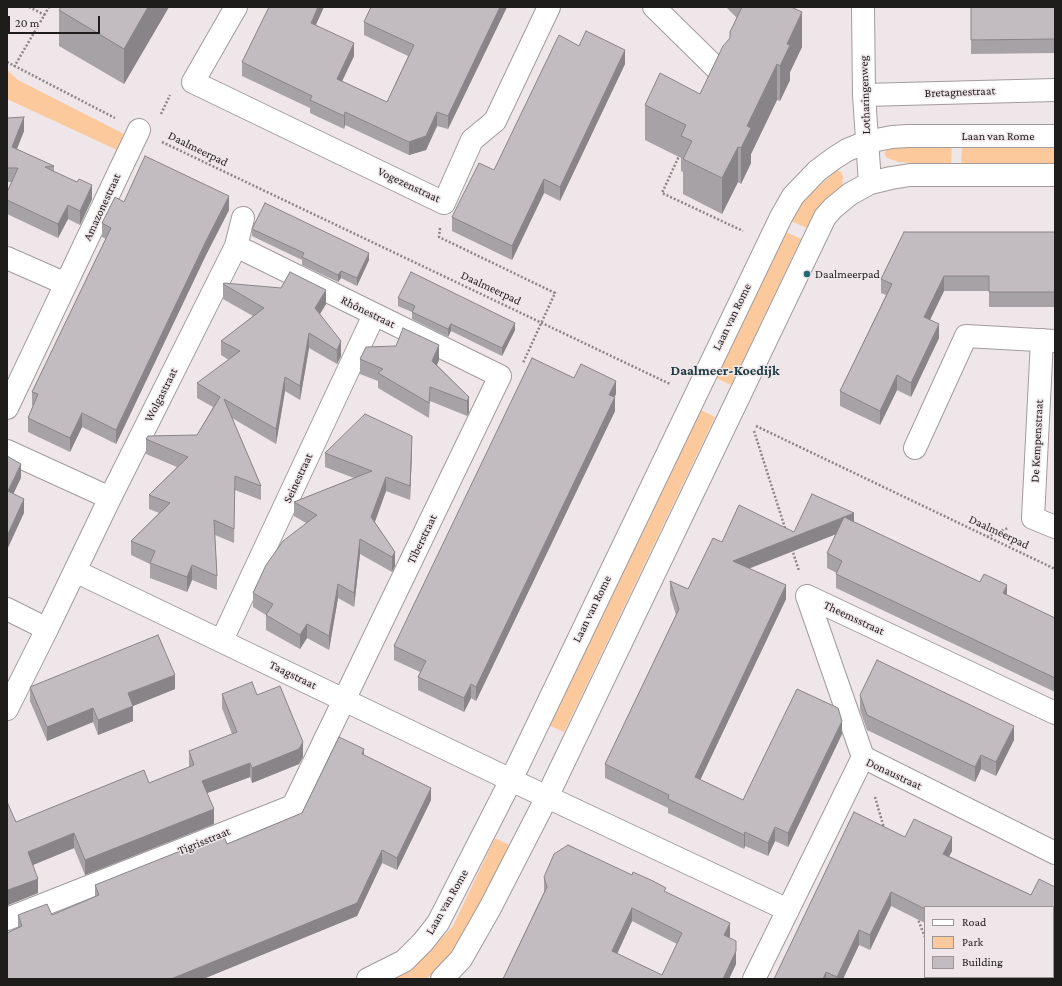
<!DOCTYPE html>
<meta charset="utf-8">
<style>
body{margin:0}
#map{position:relative;width:1062px;height:986px;overflow:hidden;background:#eee6e8;font-family:"Crimson Pro",serif}
canvas{display:block}
.frame{position:absolute;inset:0;border:8px solid #1f1c1c;pointer-events:none}
.legend{position:absolute;left:924px;top:906px;width:130px;height:72px;box-sizing:border-box;background:#eee6e8;border:1px solid #9b9596;margin:0;padding:5px 7px;list-style:none;font-size:12px;color:#1f1c1c}
.legend li{display:flex;align-items:center;gap:8px;height:20px}
.legend b{width:20px;border:1px solid #9b9596}
.scale{position:absolute;left:8px;top:16px;width:92px;height:18px;box-sizing:border-box;border:2px solid #1f1c1c;border-top:0;padding-left:5px;font-size:12px;line-height:14px;white-space:nowrap;color:#1f1c1c;-webkit-text-stroke:3px #eee6e8;paint-order:stroke}
</style>
<div id="map">
<canvas width="1062" height="986"></canvas>
<div class="frame"></div>
<ul class="legend">
<li><b style="height:5px;background:#fff"></b>Road</li>
<li><b style="height:11px;background:#fcc99c"></b>Park</li>
<li><b style="height:11px;background:#c2bcc1"></b>Building</li>
</ul>
<div class="scale">20 m</div>
</div>
<script>
const context = document.querySelector('canvas').getContext('2d');
context.lineJoin = 'round';
function fill(path, color) {
  context.fillStyle = color;
  context.fill(path, 'evenodd');
}
function shape(rows) {
  const path = new Path2D();
  for (const r of rows) {
    path.moveTo(r[0], r[1]);
    for (let i = 2; i < r.length; i += 2) path.lineTo(r[i], r[i + 1]);
  }
  return path;
}
function trace(path, color, width, dash) {
  context.strokeStyle = color;
  context.lineWidth = width;
  context.lineCap = dash ? 'butt' : 'round';
  context.setLineDash(dash || []);
  context.stroke(path);
}
function label(font, color, halo, rows, align = 'center') {
  context.font = font + ' "Crimson Pro",serif';
  context.lineWidth = 3;
  context.setLineDash([]);
  context.textBaseline = 'middle';
  context.strokeStyle = halo;
  context.fillStyle = color;
  for (const [text, x, y, turn = 0] of rows) {
    context.save();
    context.translate(x, y);
    context.rotate((+turn || 0) * Math.PI / 180);
    context.textAlign = isNaN(turn) ? turn : align;
    if (halo) context.strokeText(text, 0, 0);
    context.fillText(text, 0, 0);
    context.restore();
  }
}
fill(shape([
 [7,70,18,80,124,134,117,150,7,99],
 [952,144,951,166,899,162,887,158,884,153,887,150,897,146],
 [1055,144,1055,166,961,167,962,145],
 [837,170,841,172,843,176,842,187,822,205,807,228,791,221,805,199],
 [786,232,801,239,731,385,716,378],
 [699,409,715,417,564,732,548,725],
 [495,838,513,847,467,939,442,965,426,979,392,979,413,966,430,951,453,926]
]), '#fcc99c');
const minor = shape([
 [236,7,193,82,444,203,472,140,495,121,549,7],
 [654,7,718,70],
 [863,7,864,95,870,183],
 [864,95,1055,90],
 [7,258,66,284],
 [1042,340,1033,518,1055,527],
 [7,408,139,130],
 [915,448,966,336,1055,341],
 [7,451,110,498],
 [75,571,511,780,788,910],
 [807,596,1055,713],
 [807,596,863,757],
 [7,609,47,629,110,498,236,246,243,218],
 [222,640,374,315],
 [7,709,47,629],
 [7,919,293,806,500,376,236,246],
 [1053,959,1055,958],
 [368,979,404,961,423,942,438,923,511,780,781,217,793,196,817,171,833,159,847,150,867,142,892,137,908,136,1055,136],
 [442,979,461,959,490,908,547,797,825,217,833,208,850,194,870,183,891,178,910,175,1055,175],
 [754,979,863,757,1055,853],
 [1000,979,1006,977]
]);
trace(minor, '#a29b9c', 24);
trace(shape([
 [29,7,45,15],
 [7,62,115,118],
 [14,67,49,7],
 [161,114,170,95],
 [162,142,670,384],
 [680,154,662,193,743,231],
 [440,228,439,237,555,293,523,363],
 [756,426,1055,569],
 [754,431,786,531],
 [987,537,1008,528],
 [792,549,799,571],
 [875,797,884,828],
 [917,917,925,937],
 [941,977,941,979]
]), '#8b8587', 2.5, [2, 2]);
trace(minor, '#fff', 22);
fill(shape([
 [61,7,169,7,124,84,59,46,59,10],
 [371,7,507,7,448,129,437,126,426,150,409,155,345,125,344,129,310,113,310,108,242,76,242,62,316,25,354,56,342,81,387,102,408,56,364,35,364,22],
 [726,7,791,7,802,47,790,72,790,80,780,101,777,100,751,154,751,163,741,184,738,182,722,214,683,194,683,172,681,171,681,158,645,140,645,105,700,94,730,38,737,18],
 [971,7,1055,7,1055,53,971,54],
 [579,46,625,64,560,201,544,193,512,260,452,231,452,217,494,170],
 [7,118,24,131,17,149,54,166,54,171,92,199,80,225,68,219,58,238,7,214,7,192,12,182,7,182],
 [124,202,229,210,206,255,116,444,82,427,70,452,28,432,28,418,33,406,32,405,32,392,106,239,102,237,102,223],
 [252,229,369,260,357,286,341,278,338,282,302,265,302,260,252,236],
 [1055,232,1055,307,989,307,989,291,944,291,930,320,939,338,911,397,897,390,880,425,840,406,840,391,886,295,881,293,881,279],
 [223,284,326,304,320,314,341,356,337,364,309,348,300,400,285,391,276,444,232,418,261,486,261,500,235,490,234,543,215,535,217,576,217,590,192,580,187,592,150,578,150,564,131,555,131,541,159,513,149,509,149,495,177,467,146,454,146,439,197,435,213,407,197,398,197,383,229,360,221,355,221,341,253,316,223,299],
 [398,298,515,330,502,356,451,331,448,337,412,319,412,312,398,306],
 [360,359,439,360,437,365,469,397,469,412,467,416,430,401,429,418,378,388,378,381,360,374],
 [574,378,616,394,614,397,615,411,476,701,471,698,464,712,418,690,418,677,420,672,394,660,394,646],
 [412,450,410,500,386,491,375,522,395,552,395,566,392,572,360,554,354,607,338,598,329,650,307,638,300,649,266,630,266,615,253,607,253,593,306,523,294,516,294,502,354,478,325,467,325,453],
 [854,522,1055,618,1055,692,836,588,836,574,837,573,827,568,827,553,836,534,749,568,786,599,700,780,743,800,842,734,788,847,775,841,768,856,745,846,744,849,681,819,668,813,668,808,605,778,605,764,676,615,670,595,670,581,688,589,722,542,794,532],
 [30,687,175,689,133,706,133,721,98,735,93,722,47,741,30,701],
 [222,694,257,695,303,757,299,764,252,783,250,777,207,793,214,824,85,875,74,848,33,865,38,893,8,905,7,901,7,802,16,822,149,783,189,767,189,751,232,734,222,708],
 [860,695,1014,740,996,776,981,769,975,782,867,730,860,710],
 [364,756,431,800,397,870,382,863,357,916,203,979,7,979,18,928,18,915,52,915,95,897,95,885,227,844,302,813],
 [905,837,952,851,949,856,1031,895,1055,887,1055,943,1053,942,1053,907,925,907,925,923,891,906,870,950,859,945,843,979,774,979],
 [544,877,666,892,730,936,729,937,736,964,729,979,503,979,544,892],
 [632,921,677,944,662,975,617,954]
]), '#a7a2a6');
fill(shape([
 [148,7,169,7,124,84,124,49],
 [318,7,324,7,311,36,311,23],
 [500,7,507,7,448,129,448,116],
 [802,12,802,47,790,72,790,80,780,101,780,66,787,44],
 [354,43,354,56,337,92,337,79],
 [625,50,625,64,560,201,560,187],
 [777,64,777,100,751,154,751,163,741,184,741,148,747,126],
 [345,112,345,125,344,129,344,116],
 [437,112,437,126,426,150,409,155,409,142],
 [24,117,24,131,12,161,12,147],
 [738,147,738,182,722,214,722,178],
 [544,179,544,193,512,260,512,246],
 [92,185,92,199,80,225,80,211],
 [229,196,229,210,206,255,116,444,116,430,206,241],
 [68,205,68,219,58,238,58,224],
 [369,253,369,260,357,286,357,278],
 [341,271,341,278,338,282,338,275],
 [944,276,944,291,924,332,924,317],
 [326,290,326,304,315,322,315,308],
 [515,323,515,330,502,356,502,348],
 [451,324,451,331,448,337,448,329],
 [939,324,939,338,911,397,911,383],
 [309,333,309,348,300,400,300,386],
 [341,341,341,356,337,364,337,350],
 [439,345,439,360,432,376,432,361],
 [897,375,897,390,880,425,880,411],
 [285,377,285,391,276,444,276,429],
 [616,381,616,394,609,408,609,395],
 [469,397,469,412,467,416,467,401],
 [615,397,615,411,476,701,476,687],
 [82,413,82,427,70,452,70,438],
 [412,436,412,450,410,500,410,486],
 [21,464,21,478,8,505,8,491],
 [386,477,386,491,371,532,371,517],
 [24,499,24,513,7,550,7,536],
 [854,513,854,527,733,575,733,561],
 [360,539,360,554,354,607,354,593],
 [395,552,395,566,392,572,392,557],
 [192,565,192,580,187,592,187,577],
 [338,584,338,598,329,650,329,636],
 [786,585,786,599,695,791,695,777],
 [1007,585,1007,599,1003,593],
 [307,624,307,638,300,649,300,635],
 [175,675,175,689,128,708,128,693],
 [471,684,471,698,464,712,464,698],
 [133,706,133,721,98,735,98,720],
 [93,708,93,722,47,741,47,727],
 [842,721,842,734,788,847,788,833],
 [1014,726,1014,740,996,776,996,762],
 [303,742,303,757,299,764,252,783,252,768],
 [364,749,364,762,362,754],
 [981,755,981,769,975,782,975,767],
 [250,763,250,777,202,795,202,781],
 [431,788,431,800,397,870,397,858],
 [214,809,214,824,85,875,85,860],
 [775,827,775,841,768,856,768,843],
 [745,832,745,846,744,849,744,835],
 [74,833,74,848,28,867,28,852],
 [952,837,952,851,943,868,943,854],
 [382,850,382,863,357,916,203,979,171,979],
 [38,879,38,893,8,905,8,890],
 [891,892,891,906,870,950,870,935],
 [632,908,632,921,612,965,612,951],
 [730,923,730,936,724,948,724,935],
 [859,930,859,945,843,979,837,979,837,977],
 [736,951,736,964,729,979,723,979],
 [826,972,826,979,823,979]
]), '#888487');
const building = shape([
 [61,7,148,7,124,49,59,10,61,7],
 [269,7,318,7,311,23,354,43,337,79,387,102,414,45,364,22,371,7,500,7,448,116,437,112,426,136,409,142,345,112,344,116,310,100,312,96,242,62,269,7],
 [742,7,791,7,802,12,787,44,790,45,780,66,777,64,747,126,751,128,741,148,738,147,722,178,683,159,692,141,681,136,686,125,645,105,660,73,700,94,723,46,730,38,730,32,742,7],
 [971,7,1055,7,1055,39,971,40,971,7],
 [586,31,625,50,560,187,544,179,512,246,452,217,479,163,494,170,559,35,579,46,586,31],
 [24,117,12,147,54,166,45,167,51,170,77,182,79,179,92,185,80,211,68,205,58,224,7,200,7,192,18,168,7,168,7,118,24,117],
 [145,156,229,196,206,241,116,430,82,413,70,438,28,418,38,394,32,392,111,228,102,223,115,197,124,202,145,156],
 [265,203,369,253,357,278,341,271,338,275,302,257,304,253,252,229,265,203],
 [904,232,1055,232,1055,292,989,292,989,276,944,276,924,317,939,324,911,383,897,375,880,411,840,391,892,284,881,279,904,232],
 [290,272,326,290,315,308,341,341,337,350,309,333,300,386,285,377,276,429,224,399,261,486,235,476,234,529,214,520,217,576,192,565,187,577,150,563,155,551,131,541,170,503,149,495,188,457,146,439,148,436,197,435,220,397,197,383,240,351,221,341,264,308,223,284,224,283,281,288,290,272],
 [411,272,515,323,502,348,451,324,448,329,412,312,415,306,398,298,411,272],
 [403,328,439,345,432,361,469,397,467,401,430,387,429,403,378,373,383,369,360,359,366,347,396,346,403,328],
 [532,358,574,378,581,364,616,381,609,395,615,397,476,687,471,684,464,698,418,677,426,661,394,646,532,358],
 [365,414,412,436,410,486,386,477,371,517,395,552,392,557,360,539,354,593,338,584,329,636,307,624,300,635,266,615,273,604,253,593,266,565,283,541,317,515,294,502,372,471,325,453,365,414],
 [7,456,21,464,8,491,24,499,7,536,7,456],
 [812,494,854,513,733,561,786,585,695,777,743,800,797,689,838,708,842,721,788,833,775,827,768,843,745,832,744,835,681,805,668,799,669,795,605,764,679,609,670,581,688,589,713,538,722,542,739,505,794,532,812,494],
 [844,517,980,582,984,574,1007,585,1003,593,1055,618,1055,678,836,574,842,561,827,553,844,517],
 [158,635,175,675,128,693,133,706,98,720,93,708,47,727,30,687,158,635],
 [877,660,1014,726,996,762,981,755,975,767,867,715,860,695,877,660],
 [252,682,257,695,280,686,303,742,299,749,252,768,250,763,202,781,214,809,85,860,74,833,28,852,38,879,8,890,7,887,7,802,16,822,144,770,149,783,194,765,189,751,237,732,222,694,252,682],
 [339,737,364,749,362,754,431,788,397,858,382,850,357,903,171,979,7,979,7,933,22,926,18,915,47,904,52,915,99,895,95,885,223,834,227,844,302,813,339,737],
 [854,812,905,837,914,819,952,837,943,854,1031,895,1039,879,1055,887,1055,929,1053,928,1053,907,925,907,925,909,891,892,870,935,859,930,837,977,826,972,823,979,774,979,854,812],
 [568,845,632,875,633,872,653,881,666,888,664,891,730,923,724,935,736,941,736,951,723,979,503,979,547,887,544,877,554,854,568,845],
 [632,908,682,933,662,975,612,951,632,908],
 [1053,974,1055,974,1055,979,1053,974]
]);
fill(building, '#c2bcc1');
trace(building, '#888487', 1);
for (const [x, y, r, color] of [
 [807,274,4,"#216877"]
]) {
  const dot = new Path2D();
  dot.arc(x, y, r, 0, 2 * Math.PI);
  context.fillStyle = color;
  context.fill(dot);
  trace(dot, '#eee6e8', 1.5);
}
label('12px', '#1f1c1c', '#eee6e8', [
 ["Bretagnestraat",960,92,-2],
 ["Lotharingenweg",865,95,-92],
 ["Laan van Rome",998,136],
 ["Daalmeerpad",198,149,26],
 ["Vogezenstraat",409,185,25],
 ["Amazonestraat",102,207,-65],
 ["Daalmeerpad",491,288,25],
 ["Rhônestraat",368,312,26],
 ["Laan van Rome",732,317,-64],
 ["Wolgastraat",161,395,-63],
 ["De Kempenstraat",1037,441,-87],
 ["Seinestraat",298,478,-65],
 ["Daalmeerpad",999,532,25],
 ["Tiberstraat",422,539,-64],
 ["Laan van Rome",592,609,-64],
 ["Theemsstraat",854,618,25],
 ["Taagstraat",293,675,26],
 ["Donaustraat",894,774,25],
 ["Tigrisstraat",204,841,-22],
 ["Laan van Rome",447,902,-60]
]);
label('12px', '#1f1c1c', '#eee6e8', [
 ["Daalmeerpad",815,274]
], 'left');
label('bold 14px', '#18383f', '#eee6e8', [
 ["Daalmeer-Koedijk",725,371]
]);
</script>
